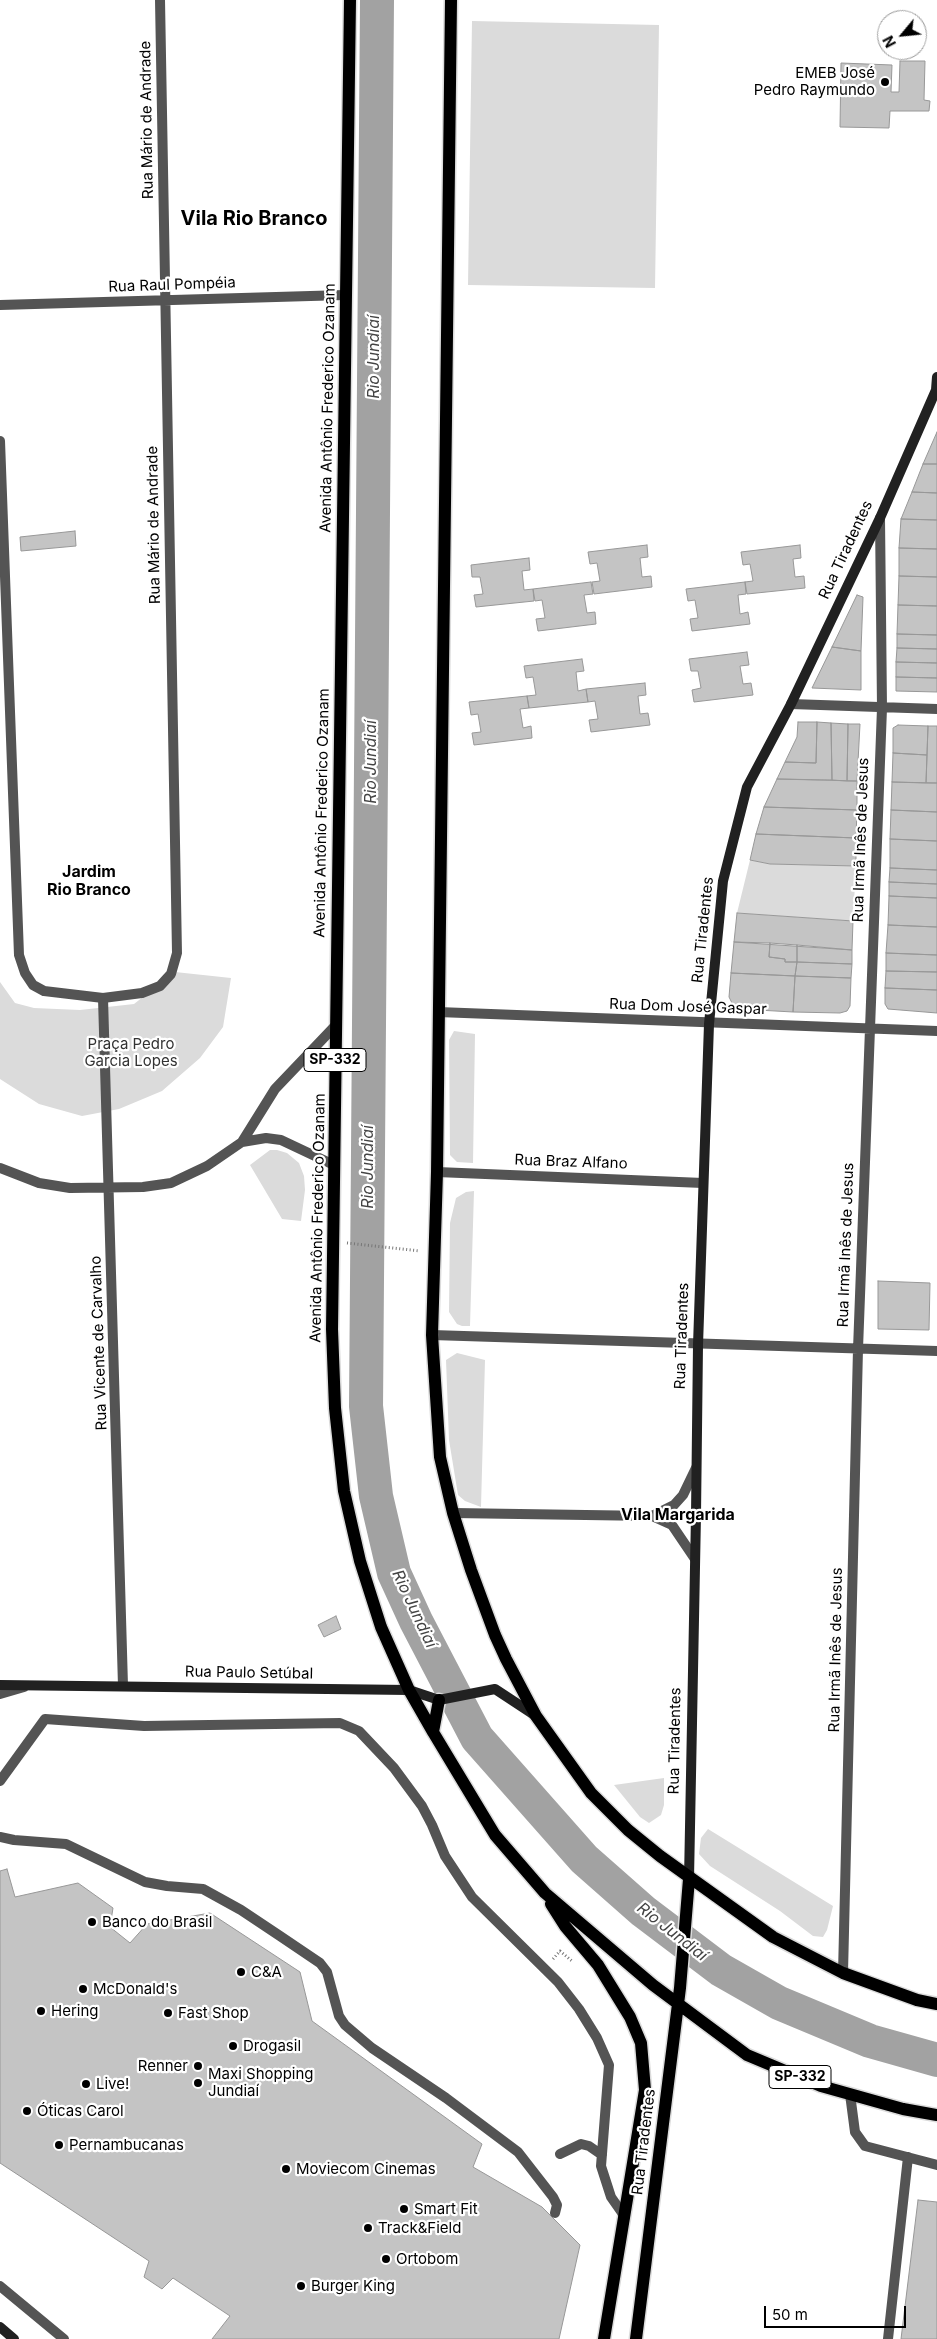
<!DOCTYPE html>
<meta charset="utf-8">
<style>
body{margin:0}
#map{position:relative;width:937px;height:2339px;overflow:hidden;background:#fff;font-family:Inter,sans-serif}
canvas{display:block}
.north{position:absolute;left:877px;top:10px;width:50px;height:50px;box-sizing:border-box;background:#fff;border:1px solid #999;border-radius:50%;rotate:242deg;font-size:14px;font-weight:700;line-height:20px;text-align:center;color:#000}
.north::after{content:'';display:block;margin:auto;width:18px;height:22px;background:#000;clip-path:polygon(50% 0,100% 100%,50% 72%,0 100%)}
.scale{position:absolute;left:764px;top:2306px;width:142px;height:22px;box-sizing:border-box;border:2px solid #000;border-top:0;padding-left:6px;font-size:15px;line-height:18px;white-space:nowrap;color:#000;-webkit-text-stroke:4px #fff;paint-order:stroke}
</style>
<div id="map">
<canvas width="937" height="2339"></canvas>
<div class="north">N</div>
<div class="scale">50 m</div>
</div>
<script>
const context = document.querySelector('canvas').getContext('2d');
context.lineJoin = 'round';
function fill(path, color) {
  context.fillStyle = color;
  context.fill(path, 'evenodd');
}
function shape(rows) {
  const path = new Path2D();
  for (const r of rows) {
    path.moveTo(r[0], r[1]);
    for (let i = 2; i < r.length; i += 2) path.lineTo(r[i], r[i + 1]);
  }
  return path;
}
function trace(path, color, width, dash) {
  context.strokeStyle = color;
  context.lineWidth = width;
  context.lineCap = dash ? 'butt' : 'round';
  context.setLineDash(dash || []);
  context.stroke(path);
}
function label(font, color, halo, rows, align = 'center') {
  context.font = font + ' Inter,sans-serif';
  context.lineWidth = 4.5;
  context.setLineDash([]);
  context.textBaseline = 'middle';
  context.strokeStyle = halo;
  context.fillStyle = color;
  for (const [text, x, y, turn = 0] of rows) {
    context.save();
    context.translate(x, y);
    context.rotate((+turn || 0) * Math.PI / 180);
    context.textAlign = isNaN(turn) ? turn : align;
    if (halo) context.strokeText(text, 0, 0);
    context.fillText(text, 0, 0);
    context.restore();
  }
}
fill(shape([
 [472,21,659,25,655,288,468,285],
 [750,860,770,864,856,866,853,921,737,913],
 [175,972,231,978,223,1027,200,1058,162,1091,119,1109,82,1116,39,1104,0,1079,0,982,15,1003,34,1008,80,1010,134,1004],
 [454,1031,475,1034,473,1163,457,1162,450,1155,449,1040],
 [270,1150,277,1150,287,1153,299,1163,304,1176,305,1190,301,1221,282,1219,250,1165],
 [474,1191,470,1326,462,1326,457,1324,449,1312,450,1223,456,1198,466,1192],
 [457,1353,485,1360,481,1507,465,1501,458,1495,449,1440,446,1360],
 [664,1778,664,1805,661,1815,649,1823,640,1817,614,1785],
 [708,1829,833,1906,827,1930,823,1937,813,1936,780,1911,710,1866,699,1854,701,1838]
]), '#dbdbdb');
trace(shape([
 [377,0,366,1406,376,1496,394,1573,416,1621,477,1738,584,1859,643,1911,721,1970,779,2003,870,2041,937,2060]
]), '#a2a2a2', 34);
const building = shape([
 [900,61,925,61,924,100,930,101,929,111,890,111,889,128,840,127,841,63,892,65,891,92,899,92,900,61],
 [937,432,937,464,923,464,937,432],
 [923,464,937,464,937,493,912,492,923,464],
 [912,492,937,493,937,520,901,519,912,492],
 [901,519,937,520,937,549,899,548,901,519],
 [75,531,76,546,21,551,20,537,75,531],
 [647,545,648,557,640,558,642,577,651,576,652,587,594,594,592,582,600,581,597,563,590,564,588,552,647,545],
 [800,545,801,558,793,559,795,577,804,576,805,588,747,594,745,582,753,581,750,564,743,565,741,552,800,545],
 [899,548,937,549,937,577,899,576,899,548],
 [529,558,530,570,522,571,524,590,533,589,534,601,476,607,474,595,483,594,480,577,472,577,471,565,529,558],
 [899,576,937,577,937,606,898,605,899,576],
 [591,582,593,594,584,595,587,613,595,612,596,624,538,631,536,619,545,618,542,600,535,601,533,589,591,582],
 [745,582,746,594,738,595,740,614,748,612,750,624,692,631,690,619,698,618,695,600,688,601,686,589,745,582],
 [857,595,863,597,861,651,832,647,857,595],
 [898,605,937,606,937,635,897,634,898,605],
 [897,634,937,635,937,649,897,648,897,634],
 [832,647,861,651,861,690,812,688,832,647],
 [897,648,937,649,937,663,896,662,897,648],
 [747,652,749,665,740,666,743,684,751,683,753,695,694,702,692,690,701,688,698,671,691,671,689,659,747,652],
 [582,659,584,671,576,672,578,691,586,689,588,702,529,708,527,696,536,695,533,677,526,678,524,666,582,659],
 [896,662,937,663,937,678,896,677,896,662],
 [896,677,937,678,937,692,896,691,896,677],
 [645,683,646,695,638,696,640,714,648,713,650,725,591,732,589,720,598,719,595,701,588,702,586,689,645,683],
 [527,696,529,708,520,709,523,728,531,726,532,738,474,745,472,733,481,732,478,714,471,715,469,702,527,696],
 [798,722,817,722,816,763,785,762,797,737,798,722],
 [817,722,831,723,832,780,777,779,785,762,816,763,817,722],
 [831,723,848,724,847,781,832,780,831,723],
 [848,724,860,724,857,781,847,781,848,724],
 [898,725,928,726,927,755,893,753,893,728,898,725],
 [928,726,937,726,937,783,926,783,928,726],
 [893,753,927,755,926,783,892,782,893,753],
 [777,779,857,781,857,810,764,807,777,779],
 [892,782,937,783,937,812,891,810,892,782],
 [764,807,857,810,856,838,756,834,764,807],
 [891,810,937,812,937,841,890,839,891,810],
 [756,834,856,838,856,866,770,864,750,860,756,834],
 [890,839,937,841,937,870,890,868,890,839],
 [890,868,937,870,937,884,889,882,890,868],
 [889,882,937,884,937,898,889,896,889,882],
 [889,896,937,898,937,927,888,925,889,896],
 [737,913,853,921,852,950,734,942,737,913],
 [888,925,937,927,937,955,886,953,888,925],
 [734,942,770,943,769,957,785,959,785,962,797,962,795,976,731,973,734,942],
 [770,943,797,945,797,962,785,962,785,959,769,957,770,943],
 [797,945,852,950,852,964,797,962,797,945],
 [886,953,937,955,937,972,886,971,886,953],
 [797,962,852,964,851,978,795,976,797,962],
 [886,971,937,972,937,990,885,988,886,971],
 [731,973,795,976,793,1012,740,1009,733,1005,729,997,731,973],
 [795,976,851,978,850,1006,847,1011,840,1013,793,1012,795,976],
 [885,988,937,990,937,1013,888,1009,885,1004,885,988],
 [878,1281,930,1283,929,1330,878,1329,878,1281],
 [336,1616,341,1629,324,1637,318,1625,336,1616],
 [7,1869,15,1897,78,1883,113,1908,110,1927,130,1943,147,1924,210,1913,300,1972,312,2021,482,2144,473,2167,542,2207,580,2245,559,2339,212,2339,230,2316,173,2278,162,2289,144,2277,149,2261,0,2163,0,1871,7,1869],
 [918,2200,937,2202,937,2339,901,2339,918,2200]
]);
fill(building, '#c4c4c4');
trace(building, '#989898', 1);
const primary = shape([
 [350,0,332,1329,335,1408,344,1491,360,1561,381,1627,409,1690,433,1732,495,1835,545,1893,653,1985,747,2055,821,2086,903,2109,937,2115],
 [451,0,437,1172,432,1335,440,1457,453,1513,471,1570,495,1635,506,1659,536,1716,591,1793,628,1830,660,1856,773,1937,843,1973,917,2000,937,2004],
 [433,1732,439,1700],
 [551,1904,565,1926,598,1965,630,2017,641,2043,645,2090,604,2339],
 [636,2339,680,1988,689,1879]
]);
trace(primary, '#dbdbdb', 15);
trace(shape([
 [347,1243,420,1251],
 [553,1959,560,1951,572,1961]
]), '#767676', 3, [1, 2.5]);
trace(shape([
 [0,1694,24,1687],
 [0,1781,45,1719,144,1726,340,1723,359,1731,394,1768,422,1806,432,1825,445,1856,472,1897,558,1982,579,2009,597,2038,609,2065,601,2166,611,2197,625,2217],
 [0,1837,14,1840,66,1844,145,1882,167,1886,203,1889,241,1910,280,1936,320,1963,327,1972,339,2016,345,2025,372,2048,446,2098,518,2152,553,2197,557,2205,555,2213],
 [850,2094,855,2132,865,2146,937,2165],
 [560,2154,581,2144,589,2146,602,2155],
 [0,2286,64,2339],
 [888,2339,908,2157]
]), '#545454', 10);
trace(shape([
 [0,305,345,295],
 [0,441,19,955,25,973,33,985,44,991,103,998,142,993,160,986,171,974,177,953,160,0],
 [791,704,937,709],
 [103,998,123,1686],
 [438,1012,937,1031],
 [242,1142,266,1138,281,1140,334,1165],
 [0,1168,39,1183,70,1188,143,1187,171,1183,207,1166,242,1142,275,1089,336,1025],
 [437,1172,703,1183],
 [432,1335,937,1351],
 [453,1513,652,1516,672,1525,695,1559],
 [652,1516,674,1505,683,1495,696,1468],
 [843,1973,858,1349,882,708,880,518]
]), '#545454', 10);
trace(shape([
 [0,1685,409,1690,439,1700,495,1689,536,1716],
 [689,1879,696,1515,698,1345,709,1024,723,881,747,787,791,704,880,518,936,390,937,377],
 [0,2327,14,2339]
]), '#212121', 10);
trace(primary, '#000', 12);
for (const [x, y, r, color] of [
 [885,82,5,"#000"],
 [92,1922,5,"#000"],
 [241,1972,5,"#000"],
 [83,1989,5,"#000"],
 [41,2011,5,"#000"],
 [168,2013,5,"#000"],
 [233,2046,5,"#000"],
 [198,2066,5,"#000"],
 [198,2083,5,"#000"],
 [86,2084,5,"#000"],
 [27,2111,5,"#000"],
 [59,2145,5,"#000"],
 [286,2169,5,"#000"],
 [404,2209,5,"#000"],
 [368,2228,5,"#000"],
 [386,2259,5,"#000"],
 [301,2286,5,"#000"]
]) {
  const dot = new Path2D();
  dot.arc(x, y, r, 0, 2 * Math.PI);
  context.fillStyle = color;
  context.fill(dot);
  trace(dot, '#fff', 2);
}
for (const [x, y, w] of [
 [335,1060,62],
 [800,2077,62]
]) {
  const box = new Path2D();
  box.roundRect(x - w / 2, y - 11.5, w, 23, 4);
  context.fillStyle = '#fff';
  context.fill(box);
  trace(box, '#000', 1);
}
label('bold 14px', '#000', null, [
 ["SP-332",335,1060],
 ["SP-332",800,2077]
]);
label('15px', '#000', '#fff', [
 ["EMEB José",875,73,"right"],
 ["Pedro Raymundo",875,90,"right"],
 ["Banco do Brasil",102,1922],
 ["C&A",251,1972],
 ["McDonald's",93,1989],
 ["Hering",51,2011],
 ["Fast Shop",178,2013],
 ["Drogasil",243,2046],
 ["Renner",188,2066,"right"],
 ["Maxi Shopping",208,2074],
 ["Jundiaí",208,2091],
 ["Live!",96,2084],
 ["Óticas Carol",37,2111],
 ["Pernambucanas",69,2145],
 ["Moviecom Cinemas",296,2169],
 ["Smart Fit",414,2209],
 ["Track&Field",378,2228],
 ["Ortobom",396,2259],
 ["Burger King",311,2286]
], 'left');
label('15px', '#000', '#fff', [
 ["Rua Mário de Andrade",147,120,-91],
 ["Rua Raul Pompéia",172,285,-2],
 ["Avenida Antônio Frederico Ozanam",328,408,-89],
 ["Rua Mário de Andrade",154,525,-91],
 ["Rua Tiradentes",846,550,-65],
 ["Avenida Antônio Frederico Ozanam",322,813,-89],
 ["Rua Irmã Inês de Jesus",861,840,-88],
 ["Rua Tiradentes",703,930,-84],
 ["Rua Dom José Gaspar",688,1007,2],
 ["Rua Braz Alfano",571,1162,2],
 ["Avenida Antônio Frederico Ozanam",318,1218,-89],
 ["Rua Irmã Inês de Jesus",846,1245,-88],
 ["Rua Tiradentes",682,1336,-88],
 ["Rua Vicente de Carvalho",99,1343,-92],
 ["Rua Irmã Inês de Jesus",836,1650,-89],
 ["Rua Paulo Setúbal",249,1673,1],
 ["Rua Tiradentes",675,1741,-89],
 ["Rua Tiradentes",644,2142,-83]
]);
label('15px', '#323232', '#fff', [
 ["Praça Pedro",131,1044],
 ["Garcia Lopes",131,1061]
]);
label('italic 16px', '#434343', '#fff', [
 ["Rio Jundiaí",374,357,-90],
 ["Rio Jundiaí",371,762,-90],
 ["Rio Jundiaí",368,1167,-90],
 ["Rio Jundiaí",414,1609,65],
 ["Rio Jundiaí",672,1932,38]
]);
label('bold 16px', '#000', '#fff', [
 ["Jardim",89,872],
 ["Rio Branco",89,890],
 ["Vila Margarida",678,1515]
]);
label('bold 20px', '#000', '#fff', [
 ["Vila Rio Branco",254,219]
]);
</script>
